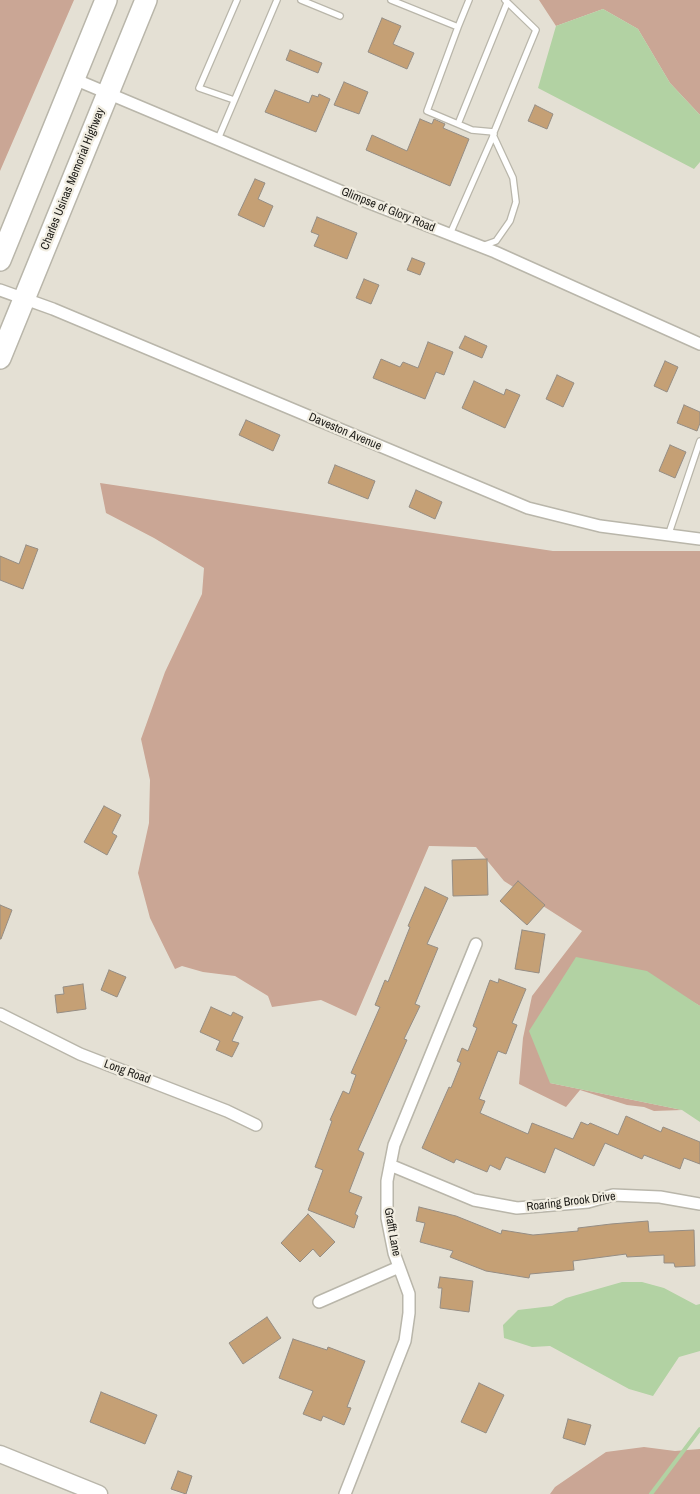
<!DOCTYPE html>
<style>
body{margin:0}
canvas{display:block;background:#e4e0d4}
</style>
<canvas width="700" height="1494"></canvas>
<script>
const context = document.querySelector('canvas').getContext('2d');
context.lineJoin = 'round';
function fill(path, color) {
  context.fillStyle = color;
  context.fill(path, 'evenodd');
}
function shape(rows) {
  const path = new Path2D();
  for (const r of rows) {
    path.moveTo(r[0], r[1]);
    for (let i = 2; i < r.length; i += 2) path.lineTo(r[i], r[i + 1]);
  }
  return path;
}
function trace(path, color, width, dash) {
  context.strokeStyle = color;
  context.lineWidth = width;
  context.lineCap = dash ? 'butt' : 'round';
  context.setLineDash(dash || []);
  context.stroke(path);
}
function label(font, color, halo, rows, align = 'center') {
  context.font = font + ' "Archivo Narrow",sans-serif';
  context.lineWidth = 4.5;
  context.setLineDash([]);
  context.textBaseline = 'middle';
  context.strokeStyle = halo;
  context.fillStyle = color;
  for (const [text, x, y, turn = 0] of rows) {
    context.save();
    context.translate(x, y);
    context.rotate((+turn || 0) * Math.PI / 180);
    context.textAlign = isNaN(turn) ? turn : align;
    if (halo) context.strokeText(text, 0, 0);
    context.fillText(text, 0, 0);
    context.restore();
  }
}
fill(shape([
 [0,0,74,0,0,171],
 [539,0,700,0,700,115,670,83,638,29,603,9,556,26],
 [100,483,553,551,700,551,700,1006,681,995,550,1083,682,1110,654,1111,644,1107,627,1105,580,1090,566,1107,519,1084,523,1038,532,996,582,931,504,881,476,847,429,846,356,1016,321,1000,272,1007,268,996,235,976,203,972,182,966,175,969,150,918,138,873,149,823,150,780,141,739,165,672,202,594,204,568,154,538,106,513],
 [644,1447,675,1451,700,1449,700,1494,550,1494,555,1487,606,1452]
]), '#caa695');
fill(shape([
 [603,9,638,29,670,83,700,115,700,162,694,169,538,88,556,26],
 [576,957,647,971,700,1006,700,1122,682,1110,550,1083,529,1031],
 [622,1282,642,1282,664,1288,696,1305,700,1304,700,1351,679,1357,653,1396,629,1389,550,1346,532,1347,504,1338,503,1325,518,1310,552,1306,566,1298]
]), '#b2d2a3');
trace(shape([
 [651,1494,700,1429]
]), '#b2d2a3', 4);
const building = shape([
 [382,18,401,26,393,44,414,53,407,69,368,52,382,18],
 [290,50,322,63,318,73,286,60,290,50],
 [344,82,368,92,359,114,334,105,344,82],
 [275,90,309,103,312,95,318,97,319,94,330,99,316,132,265,112,275,90],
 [535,105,553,114,547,129,528,121,535,105],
 [420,119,432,124,434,119,445,124,443,128,469,139,450,186,366,150,372,135,407,151,420,119],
 [255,179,265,183,258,199,273,206,264,227,238,215,255,179],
 [317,217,357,233,347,259,314,246,319,235,311,232,317,217],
 [412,258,425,263,420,275,407,270,412,258],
 [364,279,379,285,371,304,356,298,364,279],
 [465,336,487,346,482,358,459,348,465,336],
 [428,342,453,352,444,375,436,372,425,399,373,378,381,359,400,367,403,362,418,368,428,342],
 [665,361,678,367,667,392,654,386,665,361],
 [557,375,574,383,563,407,546,399,557,375],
 [474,381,504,395,506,389,520,395,505,428,462,408,474,381],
 [684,405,700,412,700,423,697,431,677,423,684,405],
 [246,420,280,435,273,451,239,435,246,420],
 [670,445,686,452,675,478,659,471,670,445],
 [335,465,375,481,368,499,328,483,335,465],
 [416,490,442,502,435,519,409,507,416,490],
 [26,545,38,549,23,589,0,580,0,556,19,564,26,545],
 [104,806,121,815,112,833,117,836,107,855,84,842,104,806],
 [487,859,488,895,453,896,452,860,487,859],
 [518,881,545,905,527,925,500,901,518,881],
 [425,887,448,898,427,944,438,948,415,1004,420,1006,404,1039,407,1040,358,1150,364,1153,349,1192,362,1197,355,1214,358,1216,354,1228,308,1210,323,1170,315,1167,332,1121,330,1120,343,1091,349,1094,356,1075,351,1073,380,1007,375,1005,385,980,388,982,410,927,408,926,425,887],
 [0,905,12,910,1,939,0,939,0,905],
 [522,930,545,934,539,973,515,969,522,930],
 [109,970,126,977,117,997,101,990,109,970],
 [499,979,526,989,512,1023,517,1025,506,1054,498,1051,479,1099,485,1101,480,1113,528,1134,532,1123,573,1139,581,1122,588,1125,590,1123,618,1135,626,1116,661,1132,663,1127,700,1142,700,1164,684,1158,680,1169,644,1155,642,1159,605,1143,594,1166,555,1148,545,1173,506,1157,500,1170,490,1165,487,1172,456,1159,454,1163,422,1148,449,1087,451,1088,461,1063,457,1061,462,1048,468,1051,477,1028,473,1026,490,980,498,983,499,979],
 [83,984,86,1009,57,1013,55,995,64,994,63,987,83,984],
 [211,1007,231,1016,233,1012,243,1017,232,1041,239,1043,232,1057,216,1050,220,1041,200,1032,211,1007],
 [419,1207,456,1216,501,1234,502,1230,533,1235,578,1231,578,1228,611,1224,648,1221,649,1232,694,1230,695,1266,675,1267,674,1263,664,1263,664,1255,627,1257,626,1254,573,1261,574,1270,530,1274,529,1278,486,1271,450,1257,453,1251,420,1242,425,1223,416,1221,419,1207],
 [308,1214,335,1242,320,1257,313,1249,300,1262,281,1243,308,1214],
 [440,1277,473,1281,469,1312,440,1308,442,1288,438,1288,440,1277],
 [267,1317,281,1338,243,1364,229,1343,267,1317],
 [293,1339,327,1350,328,1347,365,1361,347,1407,351,1408,344,1425,323,1416,321,1421,303,1414,313,1391,279,1378,293,1339],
 [479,1383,504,1395,486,1433,461,1422,479,1383],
 [101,1392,157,1415,145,1444,90,1422,101,1392],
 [568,1419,591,1425,585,1445,563,1438,568,1419],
 [178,1471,192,1476,186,1494,171,1489,178,1471]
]);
fill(building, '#c5a075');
trace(building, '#958d84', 1);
const lane = shape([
 [301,0,340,16],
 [391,0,458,27,469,0],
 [458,27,427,111,472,130,494,132,536,30,505,0],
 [234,100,199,88,237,0],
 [458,124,507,3],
 [218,139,277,0],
 [450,234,494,134],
 [482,246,496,241,510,221,516,202,513,178,493,135],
 [668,536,700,441]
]);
const street = shape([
 [74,79,357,198,495,252,700,344],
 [0,290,53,309,528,508,600,526,700,539],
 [0,1014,80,1054,227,1111,256,1125],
 [390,1165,474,1200,517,1208,588,1202,613,1195,660,1197,700,1204],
 [319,1302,399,1267],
 [345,1494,405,1341,409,1313,409,1294,394,1253,387,1218,387,1181,394,1145,476,944]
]);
const secondary = shape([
 [0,1454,99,1494]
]);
const highway = shape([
 [0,260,106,0],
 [0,358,146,0]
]);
trace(lane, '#b9b6aa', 8);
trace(street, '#b9b6aa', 14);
trace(secondary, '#b9b6aa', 19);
trace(highway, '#b9b6aa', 24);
trace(lane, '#fff', 5.5);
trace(street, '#fff', 11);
trace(secondary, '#fff', 16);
trace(highway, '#fff', 21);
label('12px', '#1c1b17', '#f1ede1', [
 ["Charles Usinas Memorial Highway",73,179,-68],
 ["Glimpse of Glory Road",388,210,22],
 ["Daveston Avenue",345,432,23],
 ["Long Road",127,1072,20],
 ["Roaring Brook Drive",571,1202,-7],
 ["Grafft Lane",392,1232,80]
]);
</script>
